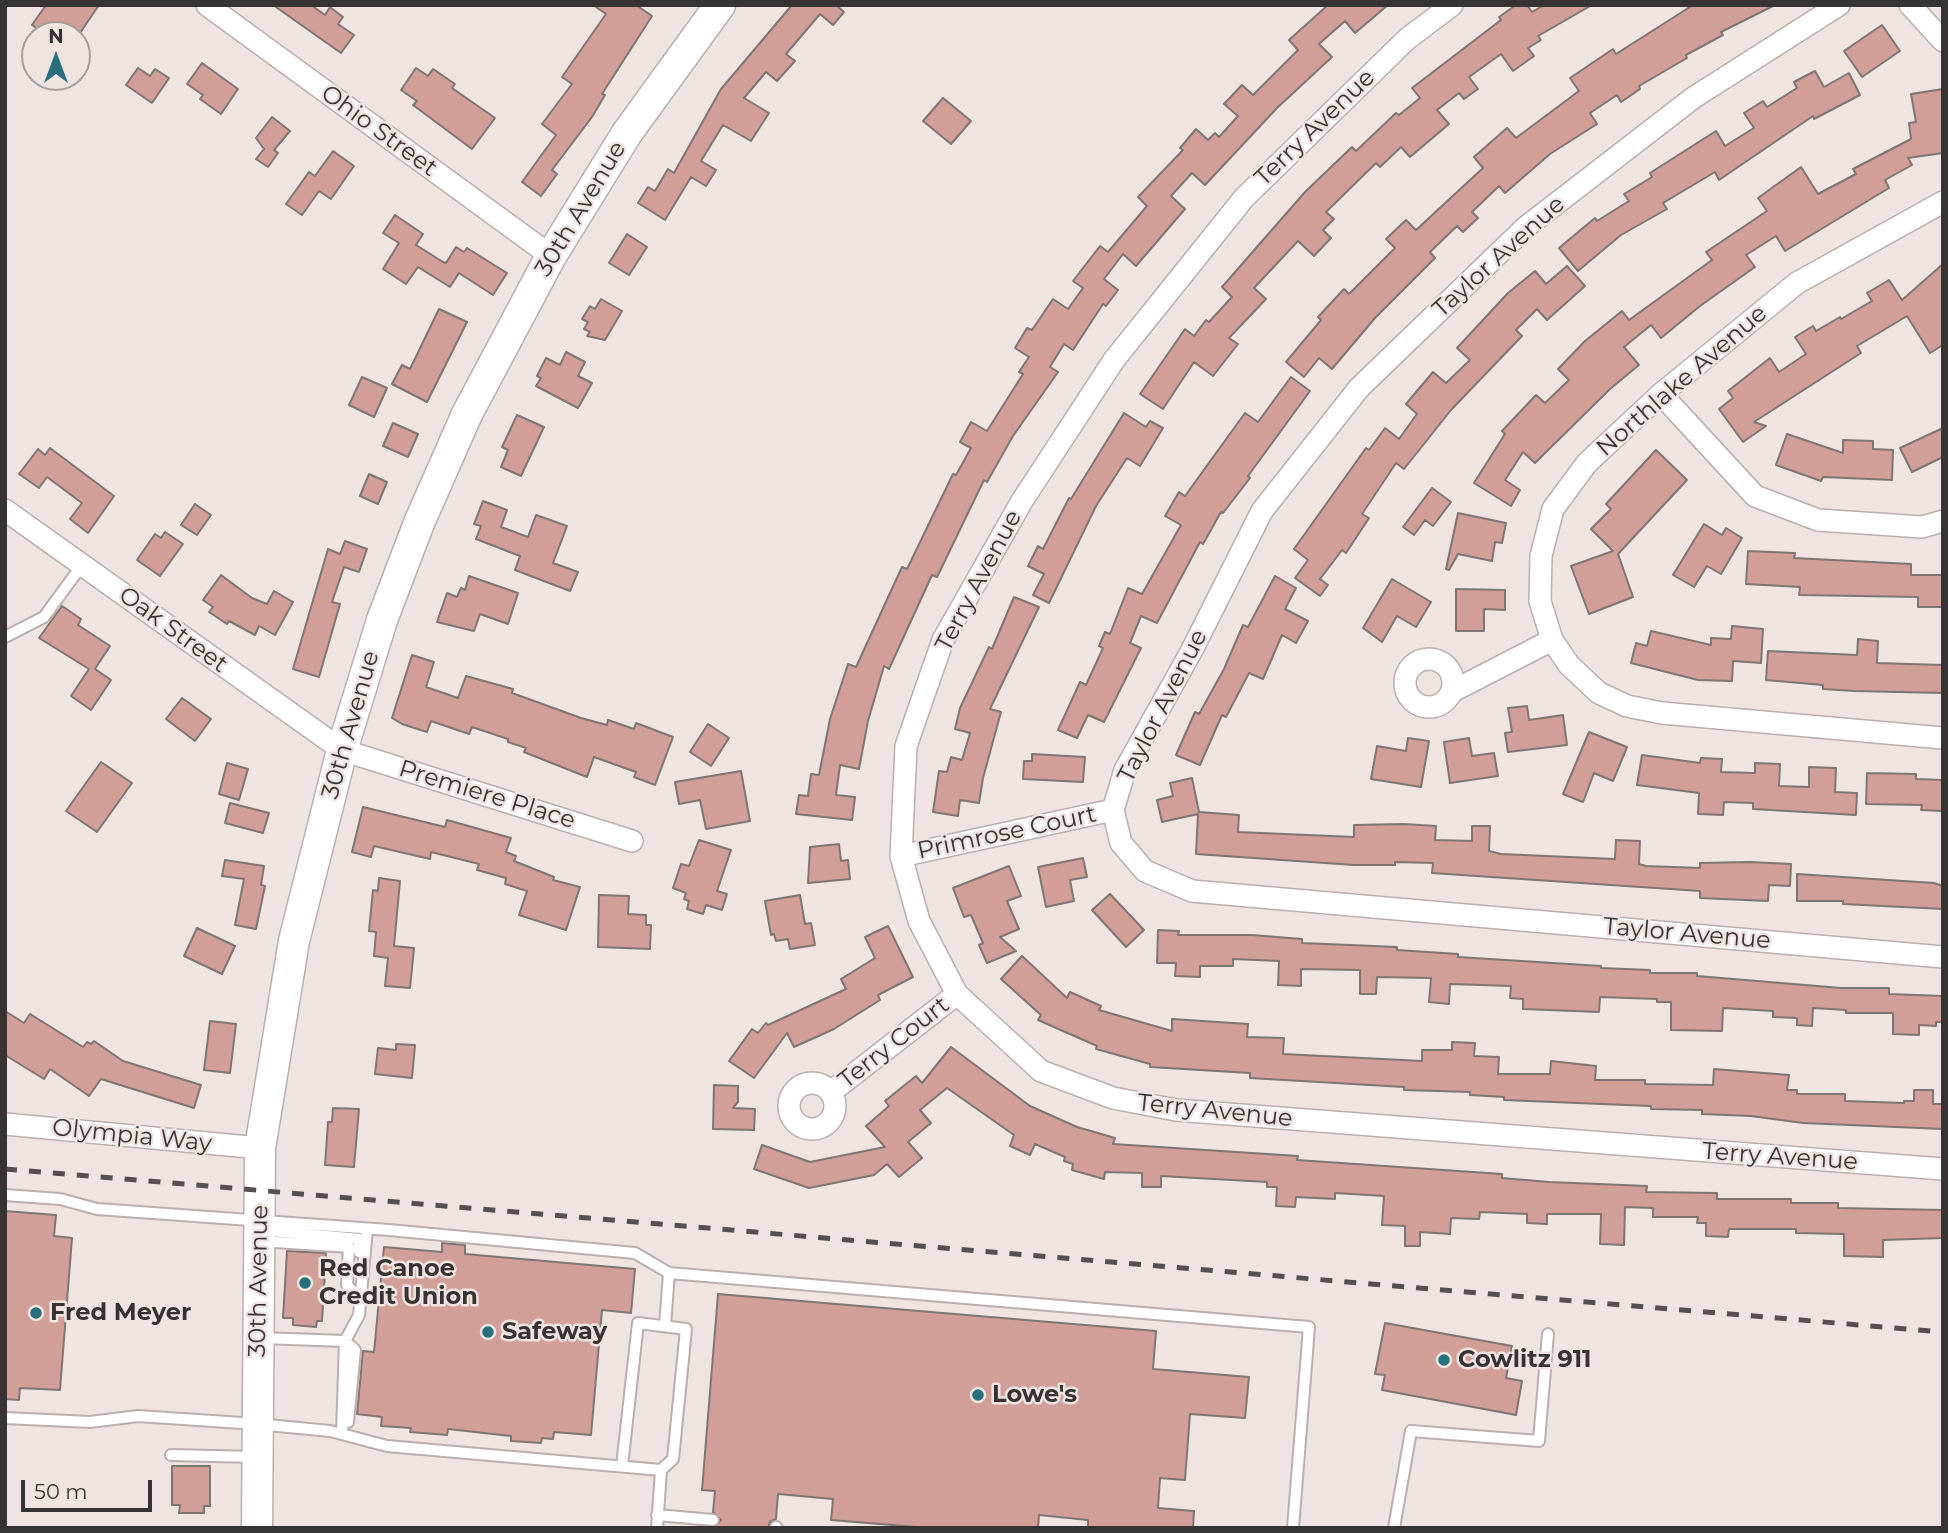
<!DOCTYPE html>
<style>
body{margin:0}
#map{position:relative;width:1948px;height:1533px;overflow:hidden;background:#efe4e2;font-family:Montserrat,sans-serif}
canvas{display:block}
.frame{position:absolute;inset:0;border:7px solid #383333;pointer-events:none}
.north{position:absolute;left:21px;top:21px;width:70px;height:70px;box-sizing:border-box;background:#efe4e2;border:2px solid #a69d9c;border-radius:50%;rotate:0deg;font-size:19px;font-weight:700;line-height:28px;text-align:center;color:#383333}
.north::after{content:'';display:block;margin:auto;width:24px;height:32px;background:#276f7a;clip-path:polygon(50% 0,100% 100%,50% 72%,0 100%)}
.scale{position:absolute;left:21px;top:1480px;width:131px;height:32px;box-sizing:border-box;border:4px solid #383333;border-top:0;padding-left:9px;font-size:21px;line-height:24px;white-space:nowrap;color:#383333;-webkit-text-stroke:5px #efe4e2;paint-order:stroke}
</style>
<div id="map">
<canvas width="1948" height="1533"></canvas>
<div class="frame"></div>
<div class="north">N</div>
<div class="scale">50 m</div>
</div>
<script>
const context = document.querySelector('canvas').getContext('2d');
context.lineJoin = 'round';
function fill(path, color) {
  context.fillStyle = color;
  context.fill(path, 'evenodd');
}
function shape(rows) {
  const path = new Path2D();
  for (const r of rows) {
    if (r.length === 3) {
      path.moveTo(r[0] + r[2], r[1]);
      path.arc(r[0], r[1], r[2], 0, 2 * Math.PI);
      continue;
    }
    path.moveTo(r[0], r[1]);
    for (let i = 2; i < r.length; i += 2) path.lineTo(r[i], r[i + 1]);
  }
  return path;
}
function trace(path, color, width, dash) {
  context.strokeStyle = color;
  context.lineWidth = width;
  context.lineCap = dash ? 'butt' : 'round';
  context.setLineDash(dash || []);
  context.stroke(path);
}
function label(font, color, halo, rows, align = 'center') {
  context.font = font + ' Montserrat,sans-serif';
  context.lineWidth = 5;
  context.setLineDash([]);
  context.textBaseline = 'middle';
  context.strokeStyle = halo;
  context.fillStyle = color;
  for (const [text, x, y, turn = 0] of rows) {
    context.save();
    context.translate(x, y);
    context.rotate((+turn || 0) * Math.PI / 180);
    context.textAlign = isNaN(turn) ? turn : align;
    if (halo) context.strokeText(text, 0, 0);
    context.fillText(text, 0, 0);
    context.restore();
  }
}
const building = shape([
 [46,5,99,5,78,36,65,27,60,35,47,35,32,25,46,5],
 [273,5,311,5,325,15,330,7,343,17,338,24,354,35,341,53,273,5],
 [593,5,636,5,652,16,602,94,605,95,592,117,552,170,557,174,541,196,522,182,556,135,542,124,572,84,562,77,606,14,593,5],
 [792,5,836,5,844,12,833,25,820,14,786,54,795,61,777,81,766,72,744,98,769,113,751,141,723,125,701,161,716,170,706,186,691,177,665,220,638,203,648,187,655,191,668,169,674,173,721,89,792,5],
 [1328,5,1388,5,1355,33,1345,21,1319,44,1332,57,1277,108,1205,185,1192,173,1171,196,1185,209,1136,266,1123,254,1104,279,1118,290,1106,306,1103,304,1073,350,1064,344,1050,367,1058,372,1013,436,987,482,984,480,937,577,932,575,889,669,884,666,868,721,859,769,840,765,836,795,855,797,852,820,796,814,799,795,808,796,811,774,819,775,830,719,848,664,856,667,902,567,907,569,953,474,956,475,971,448,960,442,971,422,987,431,1023,374,1019,372,1029,357,1015,348,1027,328,1032,330,1053,299,1068,309,1083,288,1073,281,1100,246,1108,252,1147,206,1138,197,1183,150,1180,148,1196,129,1208,140,1215,133,1219,137,1238,116,1224,104,1242,85,1253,95,1298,50,1289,40,1328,5],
 [1516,5,1527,5,1532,12,1544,5,1592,5,1538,36,1541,40,1528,48,1534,56,1513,71,1501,54,1469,77,1478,89,1464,99,1459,93,1437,110,1449,124,1410,157,1401,147,1380,167,1376,163,1326,212,1334,219,1323,230,1331,238,1314,256,1298,241,1254,288,1266,299,1229,338,1238,344,1213,376,1194,362,1163,409,1140,394,1185,329,1194,336,1206,320,1209,322,1232,297,1222,287,1305,192,1352,147,1356,151,1396,113,1399,115,1420,98,1412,88,1501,20,1499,17,1516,5],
 [1693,5,1775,5,1721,32,1723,35,1686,55,1687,58,1639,86,1640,89,1621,102,1617,95,1590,113,1597,124,1550,154,1505,193,1499,186,1472,212,1478,218,1463,232,1457,226,1430,252,1435,258,1375,318,1332,369,1319,358,1304,377,1286,362,1321,320,1318,317,1344,289,1349,294,1395,248,1386,239,1406,220,1416,230,1483,168,1474,157,1507,128,1516,138,1579,91,1570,78,1613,49,1616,54,1693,5],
 [1882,25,1900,51,1862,77,1844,51,1882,25],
 [202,63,238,89,221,114,200,99,203,95,187,84,202,63],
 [138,68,150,76,155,69,169,78,152,103,126,85,138,68],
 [416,68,428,76,433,69,455,84,452,88,495,118,472,149,413,105,417,101,401,90,416,68],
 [1815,71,1824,87,1849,73,1860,95,1814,119,1813,116,1719,180,1715,172,1663,203,1667,209,1621,235,1578,271,1559,248,1595,218,1597,221,1629,201,1624,194,1652,177,1650,173,1716,131,1725,146,1754,128,1744,113,1763,101,1767,107,1797,88,1794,82,1815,71],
 [1943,89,1943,153,1908,158,1912,165,1885,180,1889,188,1785,251,1776,236,1746,255,1755,267,1700,306,1661,338,1651,325,1624,347,1639,365,1610,389,1535,463,1523,452,1505,480,1520,490,1511,506,1474,483,1505,434,1502,431,1536,395,1545,403,1569,380,1558,369,1585,341,1622,311,1629,320,1712,260,1706,252,1767,211,1758,198,1801,167,1818,194,1856,174,1853,169,1911,139,1909,123,1916,122,1911,94,1943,89],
 [943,98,971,121,951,144,923,121,943,98],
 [272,117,290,131,274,150,278,153,268,167,256,159,264,149,256,138,272,117],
 [333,151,354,166,331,199,319,191,302,215,286,204,309,172,315,176,333,151],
 [395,215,423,234,416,245,443,262,446,263,456,247,464,252,467,248,507,273,493,295,459,273,450,287,418,267,406,284,383,269,399,243,383,233,395,215],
 [627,234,647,247,629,275,609,263,627,234],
 [1943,264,1943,345,1930,353,1907,316,1857,346,1861,353,1754,422,1766,426,1743,442,1719,409,1733,398,1728,391,1770,358,1779,372,1806,354,1795,337,1813,326,1816,331,1840,317,1841,319,1872,301,1867,293,1889,280,1902,300,1943,264],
 [1567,266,1585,286,1547,320,1537,309,1516,330,1522,336,1451,410,1404,469,1396,463,1362,514,1369,518,1346,553,1342,550,1320,579,1328,585,1320,596,1295,578,1308,560,1294,549,1366,448,1369,450,1385,428,1399,439,1417,414,1406,404,1433,372,1446,383,1470,360,1457,348,1508,293,1535,271,1546,284,1567,266],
 [601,299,622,311,605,340,587,336,590,332,584,329,588,322,582,319,590,306,595,309,601,299],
 [439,309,467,322,427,402,392,384,402,365,410,369,439,309],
 [566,352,585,362,578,376,592,383,578,408,536,386,541,378,537,376,546,358,560,365,566,352],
 [362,377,387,388,374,417,349,405,362,377],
 [1291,377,1310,391,1248,476,1250,478,1223,513,1221,512,1203,544,1200,542,1157,623,1141,616,1130,643,1141,648,1104,722,1088,715,1077,738,1058,730,1080,682,1086,685,1103,648,1099,646,1105,632,1110,634,1128,588,1142,594,1181,525,1165,516,1179,492,1185,496,1245,413,1258,422,1291,377],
 [1124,413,1146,427,1150,421,1163,428,1140,466,1127,458,1096,506,1049,603,1033,595,1044,574,1028,566,1038,546,1043,549,1069,498,1071,499,1124,413],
 [517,415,544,427,521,476,501,467,508,450,502,447,517,415],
 [393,423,418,434,408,457,383,446,393,423],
 [1943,428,1943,457,1912,472,1900,448,1943,428],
 [1787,434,1843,453,1843,440,1873,441,1873,449,1893,450,1892,480,1823,477,1821,481,1776,465,1787,434],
 [50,448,114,496,88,533,70,519,82,503,47,477,39,488,19,474,38,449,45,455,50,448],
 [1656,450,1687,480,1618,554,1633,597,1589,614,1571,566,1613,551,1591,529,1611,509,1606,504,1656,450],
 [369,474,387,482,378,504,360,496,369,474],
 [1432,488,1451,502,1433,526,1425,520,1414,535,1403,527,1432,488],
 [483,501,507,510,501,527,528,537,536,515,567,526,553,563,578,572,570,591,515,570,520,556,476,539,481,526,474,524,483,501],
 [195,504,211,515,197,535,181,525,195,504],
 [1458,513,1506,523,1502,543,1495,542,1492,561,1458,554,1449,570,1446,569,1458,513],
 [1704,524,1722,535,1726,528,1742,538,1721,574,1707,566,1694,587,1673,575,1704,524],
 [165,532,183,544,160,576,137,560,155,534,161,538,165,532],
 [345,541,367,549,359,572,344,567,332,602,340,604,319,677,293,669,328,549,340,554,345,541],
 [1748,551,1795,553,1794,558,1911,564,1911,575,1943,575,1943,607,1918,607,1918,597,1799,595,1800,587,1746,584,1748,551],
 [221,575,252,598,267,604,274,591,293,602,275,635,259,626,255,635,229,621,227,624,209,612,213,607,203,600,221,575],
 [469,576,518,593,508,624,480,614,474,631,437,622,447,593,457,597,461,588,465,590,469,576],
 [1275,576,1296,588,1285,609,1308,621,1296,643,1282,635,1263,679,1249,673,1226,717,1222,715,1200,765,1176,755,1195,712,1199,714,1224,669,1243,625,1248,627,1275,576],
 [1392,579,1431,602,1416,627,1397,616,1382,642,1363,628,1392,579],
 [1456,589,1505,590,1505,610,1484,609,1484,631,1456,631,1456,589],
 [1014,597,1039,607,990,709,1001,712,983,778,979,803,960,800,958,816,933,812,939,771,947,772,951,757,962,760,970,733,955,729,960,708,989,647,992,649,1014,597],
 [62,606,81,619,78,625,110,646,95,669,111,680,91,710,71,696,89,669,39,638,62,606],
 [1732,626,1763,629,1761,663,1733,661,1732,681,1698,680,1631,663,1636,643,1647,646,1651,631,1711,645,1711,638,1731,639,1732,626],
 [1858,639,1878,641,1877,663,1943,665,1943,693,1854,691,1823,689,1823,685,1766,680,1768,651,1857,655,1858,639],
 [412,655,434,662,426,687,458,698,466,676,513,689,512,693,581,718,607,725,608,720,634,729,636,723,673,737,655,785,634,777,636,772,594,757,587,777,524,752,526,748,508,742,508,739,472,727,469,734,431,721,427,732,402,724,392,718,412,655],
 [182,698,211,719,195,741,166,719,182,698],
 [1527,706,1529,720,1563,715,1567,745,1508,752,1505,733,1512,732,1508,708,1527,706],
 [708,724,729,738,711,766,690,752,708,724],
 [1589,732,1627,747,1613,781,1594,773,1583,802,1563,794,1589,732],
 [1408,738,1429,741,1421,787,1371,779,1377,746,1406,751,1408,738],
 [1469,738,1472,756,1494,753,1498,776,1450,783,1444,742,1469,738],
 [1032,754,1085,757,1083,782,1023,779,1024,761,1032,761,1032,754],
 [1642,755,1700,763,1701,758,1722,759,1721,772,1755,773,1755,763,1780,764,1779,786,1809,787,1809,767,1836,768,1835,792,1857,793,1856,815,1753,809,1753,803,1724,802,1723,815,1698,814,1699,793,1637,785,1642,755],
 [101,762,132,783,97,832,66,811,101,762],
 [227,763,248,769,239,800,219,794,227,763],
 [741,771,750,821,706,829,700,800,679,804,675,782,741,771],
 [1867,773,1916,774,1916,779,1943,780,1943,811,1921,810,1922,805,1866,804,1867,773],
 [1192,778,1199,812,1239,815,1238,832,1354,837,1354,825,1404,824,1436,826,1435,840,1472,841,1472,826,1490,826,1489,851,1501,854,1615,859,1616,840,1640,841,1639,864,1646,866,1700,868,1700,863,1750,862,1791,864,1790,886,1769,885,1768,901,1700,898,1700,891,1432,873,1433,863,1395,862,1395,865,1354,865,1196,854,1198,814,1162,822,1157,800,1173,796,1170,783,1192,778],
 [230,803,269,813,263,833,225,823,230,803],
 [363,807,445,827,447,820,511,838,506,852,516,856,514,861,554,877,553,880,580,887,566,930,519,915,527,891,505,884,506,878,477,870,479,864,431,852,430,859,374,846,371,857,352,852,363,807],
 [699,840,731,850,717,891,727,894,722,910,706,905,703,914,687,909,689,901,684,899,686,893,673,888,681,864,689,866,699,840],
 [839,844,841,861,848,860,850,879,808,883,810,847,839,844],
 [1083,858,1087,877,1070,880,1074,901,1046,907,1038,867,1083,858],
 [225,860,264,866,261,885,265,886,256,929,235,925,244,879,222,876,225,860],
 [1009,866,1021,896,1007,901,1019,929,1000,937,1016,951,987,963,979,945,983,943,971,915,964,917,953,888,1009,866],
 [1797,874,1934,883,1943,886,1943,909,1843,904,1843,901,1797,901,1797,874],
 [379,878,400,881,394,946,414,948,410,988,385,986,388,958,374,956,376,932,369,931,373,890,378,891,379,878],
 [1110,894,1144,930,1126,947,1092,910,1110,894],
 [599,895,629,896,628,914,646,915,646,925,651,925,650,949,598,947,599,895],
 [800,895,805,924,811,923,815,945,790,949,788,939,776,941,774,934,771,935,765,901,800,895],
 [888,926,913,977,878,995,880,1000,834,1029,794,1047,787,1033,754,1078,729,1061,752,1029,758,1033,766,1023,768,1025,846,989,841,979,875,958,865,937,888,926],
 [197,928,235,946,222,974,184,956,197,928],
 [1158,930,1179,931,1178,935,1252,935,1302,939,1302,943,1397,947,1397,950,1458,954,1458,957,1601,966,1601,968,1650,970,1650,973,1697,973,1697,976,1841,988,1889,988,1889,994,1943,996,1943,1022,1936,1022,1936,1026,1919,1025,1919,1035,1893,1034,1893,1013,1846,1013,1846,1010,1813,1008,1812,1026,1797,1025,1797,1018,1773,1017,1773,1011,1723,1008,1722,1031,1671,1030,1671,1002,1657,1002,1657,999,1600,997,1599,1012,1523,1009,1523,999,1510,998,1511,986,1450,984,1449,1004,1429,1002,1431,978,1377,977,1376,994,1360,994,1360,970,1301,969,1301,986,1278,985,1279,961,1233,959,1233,966,1200,966,1200,977,1175,976,1176,963,1157,963,1158,930],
 [1022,956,1067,998,1070,992,1101,1006,1099,1010,1172,1031,1172,1019,1248,1024,1247,1037,1284,1038,1283,1054,1422,1061,1422,1050,1452,1050,1452,1042,1475,1043,1474,1056,1499,1057,1498,1074,1550,1074,1551,1061,1596,1066,1595,1080,1645,1080,1645,1084,1713,1085,1714,1069,1789,1075,1787,1090,1797,1090,1797,1094,1845,1094,1845,1101,1904,1103,1904,1101,1914,1101,1914,1090,1933,1090,1933,1104,1943,1104,1943,1129,1803,1123,1751,1116,1702,1114,1702,1110,1651,1109,1651,1106,1504,1100,1504,1097,1470,1095,1470,1092,1404,1090,1404,1087,1250,1078,1250,1073,1150,1067,1150,1064,1096,1049,1097,1046,1038,1020,1041,1015,1001,979,1022,956],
 [5,1011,24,1023,30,1014,83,1047,87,1042,91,1044,94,1041,123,1061,201,1085,194,1108,101,1079,89,1096,50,1069,44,1079,5,1055,5,1011],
 [210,1021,236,1024,230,1073,204,1070,210,1021],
 [396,1044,415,1045,412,1078,375,1074,378,1048,396,1050,396,1044],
 [951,1047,1030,1106,1077,1127,1115,1138,1113,1144,1298,1156,1297,1160,1502,1174,1502,1178,1549,1182,1647,1186,1646,1192,1717,1193,1717,1199,1791,1199,1791,1203,1838,1203,1838,1208,1943,1210,1943,1238,1883,1240,1883,1257,1844,1256,1844,1234,1796,1233,1796,1229,1729,1229,1728,1237,1706,1236,1706,1223,1697,1223,1698,1217,1653,1217,1653,1208,1625,1207,1624,1245,1600,1244,1601,1214,1547,1214,1547,1224,1527,1223,1527,1214,1480,1212,1479,1219,1451,1218,1450,1234,1420,1232,1420,1246,1405,1246,1405,1226,1382,1225,1384,1196,1335,1193,1335,1199,1296,1197,1295,1207,1276,1206,1277,1187,1267,1187,1267,1182,1161,1176,1161,1187,1142,1187,1142,1173,1105,1172,1104,1179,1072,1170,1073,1164,1064,1161,1065,1157,1035,1144,1030,1155,1010,1146,1014,1135,947,1088,920,1110,931,1123,908,1142,922,1158,899,1177,887,1164,874,1175,809,1188,754,1169,762,1145,810,1162,885,1147,866,1126,889,1106,885,1101,916,1076,922,1083,951,1047],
 [714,1085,738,1086,738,1102,733,1108,755,1109,754,1130,713,1129,714,1085],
 [333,1108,359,1109,354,1167,325,1165,328,1122,332,1122,333,1108],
 [5,1211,56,1215,54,1236,72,1238,60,1390,20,1388,19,1400,5,1399,5,1211],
 [442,1243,465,1245,465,1254,635,1269,631,1313,602,1310,591,1435,554,1432,553,1439,542,1438,541,1443,511,1441,511,1436,448,1429,447,1435,410,1432,411,1428,381,1426,382,1417,357,1414,363,1351,374,1352,384,1247,442,1252,442,1243],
 [287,1251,326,1253,322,1321,317,1321,316,1327,293,1325,293,1318,283,1318,287,1251],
 [718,1294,1156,1331,1153,1369,1249,1377,1245,1418,1190,1414,1185,1480,1160,1478,1158,1508,1194,1511,1193,1528,1088,1528,1088,1520,1039,1515,1038,1528,929,1528,831,1520,833,1499,778,1494,776,1519,770,1522,768,1528,713,1528,721,1520,713,1512,715,1491,702,1490,718,1294],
 [1385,1323,1512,1346,1506,1378,1522,1381,1516,1415,1382,1390,1385,1375,1375,1374,1385,1323],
 [172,1466,210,1466,210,1506,204,1506,204,1513,179,1513,180,1505,172,1505,172,1466]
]);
fill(building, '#d19f97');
trace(building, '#7f7573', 2);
const lane = shape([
 [5,637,44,617,82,565],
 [5,1195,60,1199,97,1209,389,1230,635,1253,669,1273,1309,1327,1293,1528],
 [260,1230,359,1239,359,1252],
 [260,1241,349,1247,347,1285,361,1300],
 [665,1326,669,1273],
 [262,1338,345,1341,355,1350,348,1422],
 [5,1418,90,1422,138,1416,257,1424,330,1431,387,1446,661,1470,657,1528],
 [342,1434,345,1341,359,1315,367,1229],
 [171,1455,255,1457],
 [622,1466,638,1323,686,1329,673,1459,661,1470],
 [657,1515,713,1520],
 [776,1527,777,1528],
 [1394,1528,1411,1431,1539,1441,1548,1334]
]);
const street = shape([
 [207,5,551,256],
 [1452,5,1407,39,1244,198,1114,360,1022,501,943,640,906,746,901,856,919,921,957,994,1041,1071,1113,1098,1176,1110,1943,1169],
 [1839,5,1693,98,1526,227,1359,388,1262,511,1192,650,1125,770,1113,810,1121,843,1145,871,1192,891,1943,957],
 [1910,5,1943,41],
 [1943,202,1797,283,1661,394,1587,463,1553,509,1541,556,1540,601,1552,640,1569,665,1599,693,1627,706,1662,713,1943,738],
 [1661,394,1755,496,1818,520,1922,527,1943,521],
 [5,510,342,750,632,841],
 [1429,683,24],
 [1453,691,1552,640],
 [901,856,1113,810],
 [812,1106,23],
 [831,1092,957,994],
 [5,1124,260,1148]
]);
const secondary = shape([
 [257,1528,260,1148,294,941,342,750,382,620,419,523,467,414,551,256,627,133,720,5]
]);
trace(lane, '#baafad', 14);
trace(street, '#baafad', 24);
trace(secondary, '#baafad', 33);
trace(lane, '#fff', 10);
trace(street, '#fff', 21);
trace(secondary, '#fff', 30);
trace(shape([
 [5,1169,1943,1332]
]), '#554f4f', 5, [12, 12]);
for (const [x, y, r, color] of [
 [305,1283,7,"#276f7a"],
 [36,1313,7,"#276f7a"],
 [488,1332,7,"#276f7a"],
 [1444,1360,7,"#276f7a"],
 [978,1395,7,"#276f7a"]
]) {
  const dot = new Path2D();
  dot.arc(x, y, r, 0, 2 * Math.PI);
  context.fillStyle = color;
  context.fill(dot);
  trace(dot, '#efe4e2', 2.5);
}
label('24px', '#383333', '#efe4e2', [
 ["Terry Avenue",1315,128,-44],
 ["Ohio Street",379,131,36],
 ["30th Avenue",581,209,-59],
 ["Taylor Avenue",1499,257,-42],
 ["Northlake Avenue",1682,381,-41],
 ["Terry Avenue",979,581,-62],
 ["Oak Street",173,630,36],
 ["Taylor Avenue",1163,706,-63],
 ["30th Avenue",351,725,-74],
 ["Premiere Place",487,795,17],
 ["Primrose Court",1007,833,-12],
 ["Taylor Avenue",1687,934,5],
 ["Terry Court",894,1043,-38],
 ["Terry Avenue",1215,1111,6],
 ["Olympia Way",132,1136,6],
 ["Terry Avenue",1780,1157,4],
 ["30th Avenue",259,1281,-89]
]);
label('bold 24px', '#383333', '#efe4e2', [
 ["Red Canoe",319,1269],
 ["Credit Union",319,1297],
 ["Fred Meyer",50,1313],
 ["Safeway",502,1332],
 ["Cowlitz 911",1458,1360],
 ["Lowe's",992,1395]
], 'left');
</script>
